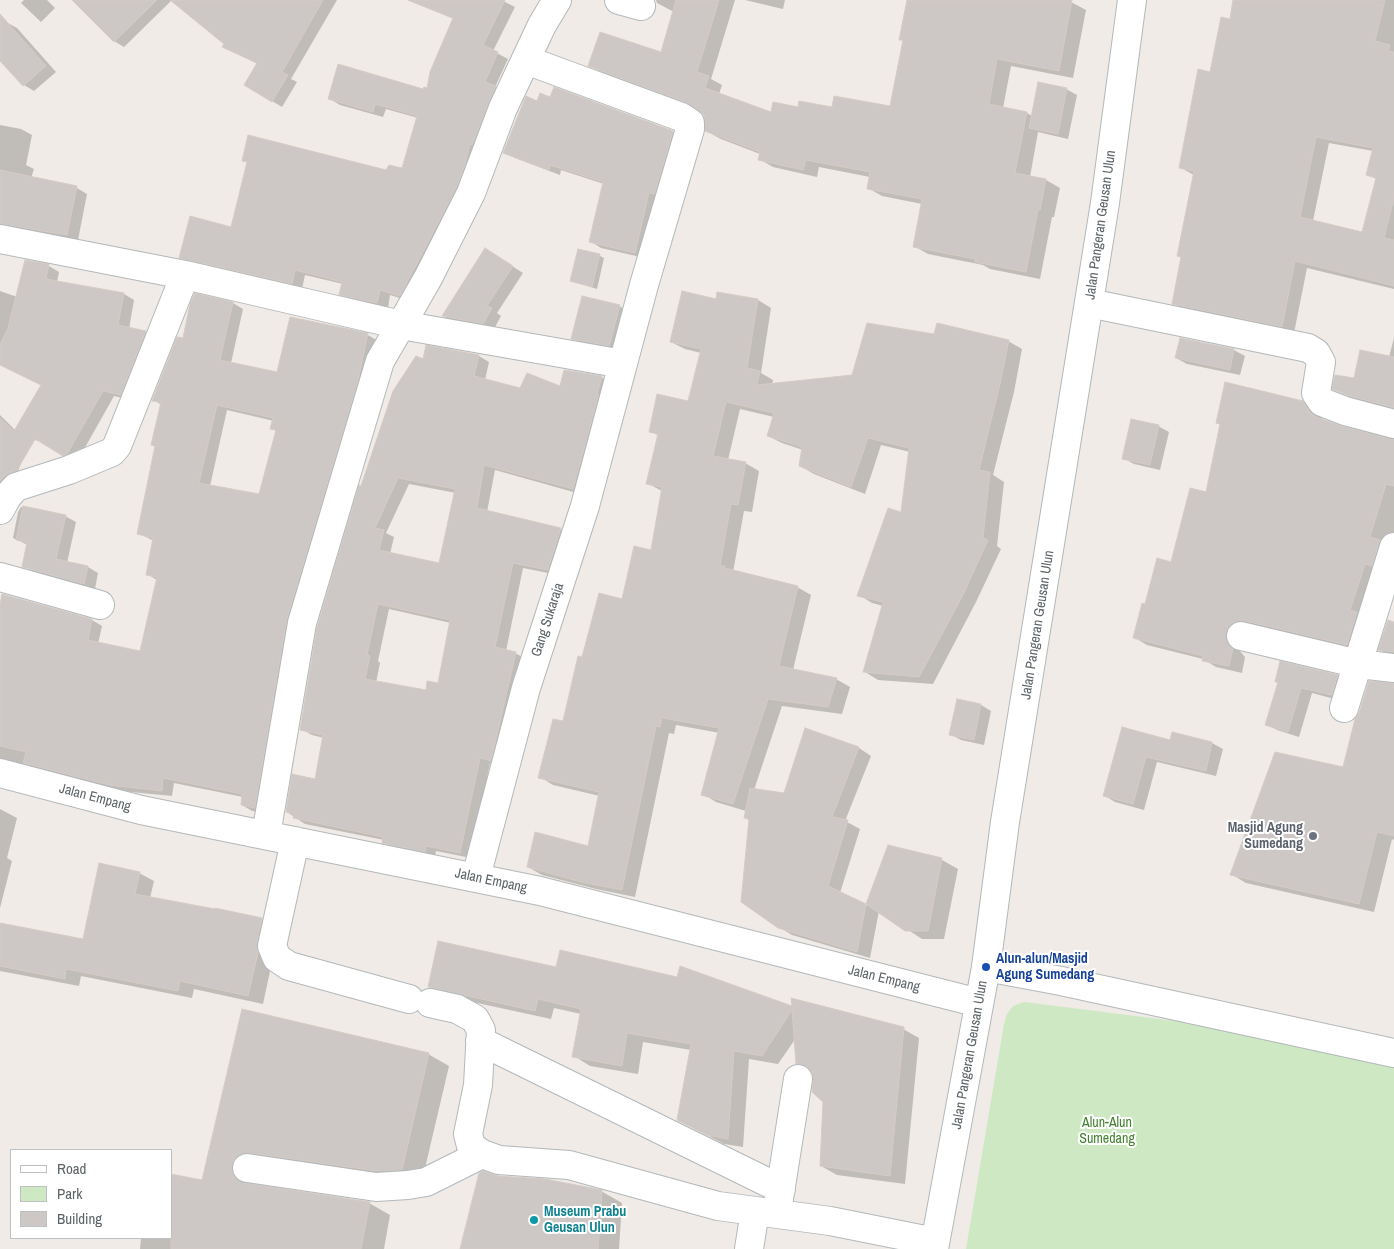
<!DOCTYPE html>
<style>
body{margin:0}
#map{position:relative;width:1394px;height:1249px;overflow:hidden;background:#f0ebe6;font-family:"Archivo Narrow",sans-serif}
canvas{display:block}
.legend{position:absolute;left:10px;top:1149px;width:162px;height:90px;box-sizing:border-box;background:#fff;border:1px solid #bec1c2;margin:0;padding:6px 9px;list-style:none;font-size:15px;color:#5d6467}
.legend li{display:flex;align-items:center;gap:10px;height:25px}
.legend b{width:25px;border:1px solid #bec1c2}
</style>
<div id="map">
<canvas width="1394" height="1249"></canvas>
<ul class="legend">
<li><b style="height:6px;background:#fff"></b>Road</li>
<li><b style="height:14px;background:#cde8c2"></b>Park</li>
<li><b style="height:14px;background:#cdc8c5"></b>Building</li>
</ul>
</div>
<script>
const context = document.querySelector('canvas').getContext('2d');
context.lineJoin = 'round';
function fill(path, color) {
  context.fillStyle = color;
  context.fill(path, 'evenodd');
}
function shape(rows) {
  const path = new Path2D();
  for (const r of rows) {
    path.moveTo(r[0], r[1]);
    for (let i = 2; i < r.length; i += 2) path.lineTo(r[i], r[i + 1]);
  }
  return path;
}
function trace(path, color, width, dash) {
  context.strokeStyle = color;
  context.lineWidth = width;
  context.lineCap = dash ? 'butt' : 'round';
  context.setLineDash(dash || []);
  context.stroke(path);
}
function label(font, color, halo, rows, align = 'center') {
  context.font = font + ' "Archivo Narrow",sans-serif';
  context.lineWidth = 4;
  context.setLineDash([]);
  context.textBaseline = 'middle';
  context.strokeStyle = halo;
  context.fillStyle = color;
  for (const [text, x, y, turn = 0] of rows) {
    context.save();
    context.translate(x, y);
    context.rotate((+turn || 0) * Math.PI / 180);
    context.textAlign = isNaN(turn) ? turn : align;
    if (halo) context.strokeText(text, 0, 0);
    context.fillText(text, 0, 0);
    context.restore();
  }
}
fill(shape([
 [1024,1002,1271,1033,1394,1059,1394,1249,966,1249,1004,1024,1007,1014,1013,1006]
]), '#cde8c2');
fill(shape([
 [24,0,47,0,55,8,41,22,21,3],
 [82,0,337,0,291,79,297,82,282,107,245,85,258,64,224,47,226,43,172,0,124,47,114,41],
 [407,0,501,0,515,7,493,51,508,59,495,87,506,93,410,301,390,295,388,308,351,300,340,294,343,284,305,275,302,289,190,263,180,257,232,229,387,171,403,170,418,118,386,109,383,117,340,105,330,99,424,91,428,89,454,19],
 [656,0,735,0,711,79,722,85,719,94,772,114,799,109,891,108,904,41,900,39,908,0,1072,0,1071,2,1086,10,1073,78,1011,66,1003,108,1027,113,1032,116,1066,89,1077,95,1068,139,1038,132,1030,177,1046,180,1060,188,1054,217,1052,217,1040,279,990,269,983,265,928,254,914,246,922,204,882,196,868,188,870,177,819,167,817,177,773,167,759,159,760,154,721,139,706,131,705,115,699,109,604,74,590,66,662,54,674,12,657,3],
 [745,0,785,0,783,9],
 [1234,0,1394,0,1394,289,1307,268,1294,333,1186,311,1173,303,1182,257,1194,175,1181,168,1211,73,1231,20],
 [1329,143,1373,151,1367,174,1376,179,1363,234,1313,221],
 [6,22,17,28,56,72,34,91,24,85,0,59,0,28],
 [538,102,673,132,683,138,645,258,601,248,590,241,604,184,561,170,560,175,515,158,504,152],
 [0,125,21,129,32,135,26,165,34,169,31,178,77,188,87,194,78,240,0,226],
 [496,256,523,273,497,313,501,316,494,329,454,322,443,316],
 [600,256,604,258,597,289,572,281],
 [26,261,49,266,59,272,57,282,124,294,134,300,129,329,146,332,156,338,131,400,114,396,78,460,74,461,42,442,21,436,29,444,12,486,0,502,0,415,16,431,42,385,0,364,0,291,17,297],
 [758,300,771,308,761,373,773,380,772,385,853,376,934,336,1008,341,1022,349,1014,392,993,475,1004,482,997,546,1001,549,976,602,933,684,878,680,865,672,883,606,872,603,859,595,902,514,910,452,881,445,865,494,814,474,800,466,803,450,782,443,768,436,774,417,740,409,728,460,745,463,759,471,752,512,744,511,733,572,797,587,811,595,793,670,836,679,850,687,842,714,782,706,754,790,785,794,805,729,859,748,871,756,845,821,860,829,840,893,867,906,889,846,942,860,958,869,944,939,922,939,879,911,870,958,792,935,779,927,750,821,745,818,746,811,716,802,703,794,720,733,676,725,674,734,669,733,635,897,596,889,542,875,528,867,589,847,600,796,553,785,540,777,564,723,583,658,623,601,652,552,662,491,647,483,659,436,650,431,689,403,701,353,685,349,671,342,717,301],
 [233,303,243,309,231,363,278,374,291,318,368,335,378,341,265,813,252,811,242,805,243,797,174,783,172,796,121,791,0,760,0,612,3,595,92,620,102,626,98,644,141,652,157,580,147,574,154,541,138,533,156,447,152,445,162,405,153,400,184,340],
 [227,410,274,421,272,428,277,432,260,496,210,486],
 [619,306,630,312,620,351,583,345,573,338],
 [1394,338,1394,411,1364,403,1334,389,1355,380,1389,357],
 [1181,339,1234,350,1245,356,1240,375,1187,364,1176,358],
 [479,356,489,362,485,380,521,390,561,388,601,377,612,383,584,495,495,470,487,512,560,529,571,535,558,575,523,568,506,651,515,653,526,659,501,766,490,763,471,858,436,851,435,857,394,849,384,842,384,840,305,824,287,812,316,780,324,738,312,735,301,729,361,487,424,360],
 [409,484,456,493,440,564,390,554,394,537,386,533],
 [389,609,451,623,439,685,427,692,376,683,380,663,378,661],
 [1302,402,1315,410,1322,419,1340,427,1394,440,1394,546,1360,651,1238,649,1245,657,1242,673,1216,667,1203,659,1147,645,1135,638,1146,605,1172,564,1207,494,1221,425,1217,423],
 [1158,426,1169,432,1160,470,1134,464,1123,458],
 [21,507,65,516,76,522,67,563,88,567,98,573,95,589,34,572,24,566,28,545,13,538,18,512],
 [1394,623,1394,658,1380,650],
 [1337,676,1348,682,1342,701,1312,693,1299,737,1277,730,1266,724,1279,682],
 [1394,685,1394,840,1392,839,1374,912,1246,883,1231,874,1344,769],
 [981,705,991,711,984,745,961,740,950,734],
 [1123,728,1171,741,1173,734,1212,743,1223,749,1216,776,1157,762,1144,810,1115,802,1105,796],
 [0,809,17,818,7,858,12,861,0,908],
 [139,873,154,881,150,898,262,919,276,927,272,962,263,1004,194,989,192,998,81,976,79,986,0,971,0,924,84,940],
 [557,968,793,1008,903,1029,919,1038,905,1184,837,1175,821,1166,824,1101,814,1072,798,1063,796,1038,778,1064,749,1059,743,1147,724,1144,678,1120,691,1050,643,1042,638,1074,590,1066,574,1056,581,1014,554,1008,551,1019,445,996,429,987],
 [243,1011,428,1054,449,1066,422,1181,252,1177,252,1186,369,1203,390,1215,384,1249,140,1249,141,1238,171,1238,203,1181],
 [497,1177,601,1191,622,1203,619,1249,461,1249]
]), '#0003');
const building = shape([
 [72,0,157,0,114,42,72,0],
 [170,0,323,0,282,72,288,75,272,102,244,85,257,63,222,47,224,44,170,0],
 [410,0,505,0,483,45,498,52,485,82,496,86,472,145,470,144,465,165,457,187,400,296,380,290,377,303,339,295,342,282,295,270,292,284,179,258,190,216,231,227,247,162,242,161,248,135,386,170,389,165,402,168,417,116,375,104,373,112,328,99,338,64,423,89,424,87,427,88,430,72,453,18,410,0],
 [676,0,719,0,697,72,709,76,705,88,771,112,773,102,798,107,799,101,832,107,834,96,890,106,903,40,899,40,907,0,1072,0,1059,71,997,59,989,104,1027,112,1015,173,1046,179,1040,210,1038,210,1026,272,975,262,975,259,913,247,922,199,867,189,870,172,806,160,803,170,758,160,760,152,705,131,704,115,689,104,588,66,600,32,661,52,676,0],
 [1233,0,1385,0,1375,41,1390,45,1388,51,1394,52,1394,198,1384,238,1394,240,1394,286,1295,261,1282,327,1172,304,1181,257,1177,256,1194,171,1179,168,1198,69,1210,72,1221,17,1230,19,1233,0],
 [1316,137,1373,148,1366,175,1376,178,1362,232,1300,217,1316,137],
 [0,14,46,66,23,86,0,61,0,14],
 [1038,82,1067,88,1058,134,1029,128,1038,82],
 [554,87,673,131,655,194,649,193,635,253,589,242,603,182,550,165,549,170,503,153,526,96,537,101,540,93,550,97,554,87],
 [0,170,77,186,67,235,0,224,0,170],
 [485,248,513,266,487,306,492,308,483,324,442,316,485,248],
 [578,249,600,254,592,287,570,281,578,249],
 [25,260,49,264,46,279,124,293,118,325,146,331,121,395,103,391,67,454,63,456,37,440,37,436,17,470,5,476,0,481,0,418,14,431,41,385,0,365,0,345,8,328,25,260],
 [682,291,716,299,717,292,758,299,747,368,760,371,757,385,852,375,867,323,934,334,937,323,1009,340,1000,384,979,470,990,472,983,538,988,540,963,595,919,677,863,672,883,602,857,596,888,508,901,512,909,448,868,438,851,487,799,466,802,447,767,436,774,413,726,402,713,456,746,462,738,505,731,504,720,566,725,566,725,568,798,586,779,666,837,678,828,707,768,699,733,804,701,795,719,728,662,718,660,727,656,726,622,890,581,882,527,867,535,832,588,846,599,792,538,778,553,719,563,721,578,656,582,657,599,593,622,599,634,546,651,550,662,487,646,484,658,434,649,432,657,394,688,401,701,349,670,342,682,291],
 [195,293,233,302,220,360,277,372,290,317,368,333,357,385,287,619,255,808,241,805,242,794,163,778,162,791,109,785,23,763,26,752,0,746,0,605,2,594,92,619,88,640,140,651,157,577,146,575,153,538,137,534,155,446,151,445,161,402,152,401,177,337,183,338,190,304,195,293],
 [217,405,273,418,270,429,276,430,259,494,199,483,217,405],
 [582,296,620,305,609,346,571,339,582,296],
 [1180,338,1234,349,1230,370,1175,358,1180,338],
 [426,345,479,355,474,376,520,388,527,373,560,386,564,370,602,376,597,394,599,395,573,489,484,465,477,508,561,528,548,570,513,563,495,647,516,652,491,761,480,758,460,853,426,846,425,852,382,843,383,837,293,818,294,814,286,812,292,774,315,779,323,735,300,730,317,627,359,485,361,486,393,391,416,356,423,359,426,345],
 [398,478,455,489,439,563,379,550,384,530,375,528,398,478],
 [378,604,450,620,438,683,427,681,426,690,365,679,370,656,367,655,378,604],
 [1360,350,1394,357,1394,408,1350,396,1332,389,1335,375,1354,378,1360,350],
 [1225,382,1303,401,1309,411,1316,417,1341,426,1394,439,1394,486,1386,484,1370,537,1380,540,1372,566,1365,564,1350,610,1357,612,1347,645,1245,621,1237,621,1230,625,1226,633,1226,641,1233,649,1229,666,1202,661,1203,656,1133,638,1142,603,1145,604,1157,558,1171,562,1190,488,1206,492,1220,424,1216,423,1225,382],
 [1131,419,1159,425,1150,465,1122,459,1131,419],
 [23,506,66,515,56,559,88,566,84,584,22,567,27,542,16,540,23,506],
 [1388,620,1394,622,1394,652,1378,650,1388,620],
 [1280,661,1338,675,1332,695,1301,688,1288,732,1265,725,1278,682,1275,682,1280,661],
 [1369,681,1394,683,1394,836,1377,832,1359,904,1230,875,1275,752,1343,767,1355,719,1359,713,1369,681],
 [957,699,981,704,974,740,949,735,957,699],
 [1122,727,1170,740,1172,732,1212,742,1206,771,1146,757,1133,804,1103,796,1122,727],
 [805,728,859,747,832,817,848,820,828,886,866,904,857,952,778,928,741,902,749,819,744,818,750,788,784,793,805,728],
 [888,845,942,858,928,931,905,931,866,904,888,845],
 [99,863,140,872,135,894,215,909,215,908,262,918,257,943,258,953,248,996,180,981,178,991,66,969,65,979,0,966,0,923,83,939,99,863],
 [438,941,556,967,560,950,677,977,680,966,792,1006,791,998,904,1027,890,1176,820,1166,823,1102,812,1092,813,1081,812,1073,807,1067,801,1064,796,1064,792,1010,762,1056,734,1051,728,1139,707,1135,677,1120,691,1044,627,1033,622,1066,572,1057,581,1009,538,999,535,1011,428,987,438,941],
 [242,1009,429,1053,402,1170,377,1171,249,1153,241,1154,235,1158,232,1165,233,1174,238,1180,245,1183,370,1202,361,1249,171,1249,171,1174,202,1180,242,1009],
 [483,1171,498,1176,545,1179,602,1190,598,1249,460,1249,479,1173,483,1171]
]);
fill(building, '#cdc8c5');
trace(building, '#d5cbc4', 1);
const minor = shape([
 [557,0,542,25,503,108,471,193,428,278,401,325,623,364],
 [619,0,641,6],
 [0,239,185,275,401,325,380,361,302,623,266,835],
 [1089,303,1308,348,1316,353,1321,362,1316,393,1322,402,1345,411,1394,424],
 [0,510,7,497,16,487,69,470,112,452,117,446,185,275],
 [0,577,100,605],
 [1241,636,1359,664,1394,668],
 [1344,708,1394,547],
 [0,773,141,810,540,891,979,1003],
 [295,841,272,946,277,958,289,966,409,999],
 [476,877,526,688,585,506,644,285,690,129,690,123,681,117,526,60],
 [986,967,1061,981,1394,1053],
 [430,1003,457,1009,475,1019,481,1030,478,1085,468,1134,471,1146,482,1154,499,1160,569,1165,718,1206,830,1221,935,1242],
 [480,1041,781,1189],
 [247,1168,376,1187,408,1185,426,1182,482,1154],
 [778,1205,798,1079],
 [749,1249,755,1211]
]);
const secondary = shape([
 [934,1249,986,967,1005,822,1105,203,1132,0]
]);
trace(minor, '#b3b8bb', 30);
trace(secondary, '#b2b8bb', 30);
trace(minor, '#fff', 28);
trace(secondary, '#fff', 28);
for (const [x, y, r, color] of [
 [1313,836,5,"#6b7280"],
 [986,967,5,"#1a4fb4"],
 [534,1220,5,"#0f9aa8"]
]) {
  const dot = new Path2D();
  dot.arc(x, y, r, 0, 2 * Math.PI);
  context.fillStyle = color;
  context.fill(dot);
  trace(dot, '#fff', 2);
}
label('14px', '#5d6467', '#fff', [
 ["Jalan Pangeran Geusan Ulun",1101,225,-82],
 ["Gang Sukaraja",548,620,-72],
 ["Jalan Pangeran Geusan Ulun",1038,625,-81],
 ["Jalan Empang",95,798,15],
 ["Jalan Empang",491,881,12],
 ["Jalan Empang",884,979,14],
 ["Jalan Pangeran Geusan Ulun",970,1055,-80]
]);
label('bold 14px', '#5b616d', '#fff', [
 ["Masjid Agung",1303,828],
 ["Sumedang",1303,844]
], 'right');
label('bold 14px', '#164399', '#fff', [
 ["Alun-alun/Masjid",996,959],
 ["Agung Sumedang",996,975]
], 'left');
label('14px', '#448231', '#fff', [
 ["Alun-Alun",1107,1123],
 ["Sumedang",1107,1139]
]);
label('bold 14px', '#0d838f', '#fff', [
 ["Museum Prabu",544,1212],
 ["Geusan Ulun",544,1228]
], 'left');
</script>
